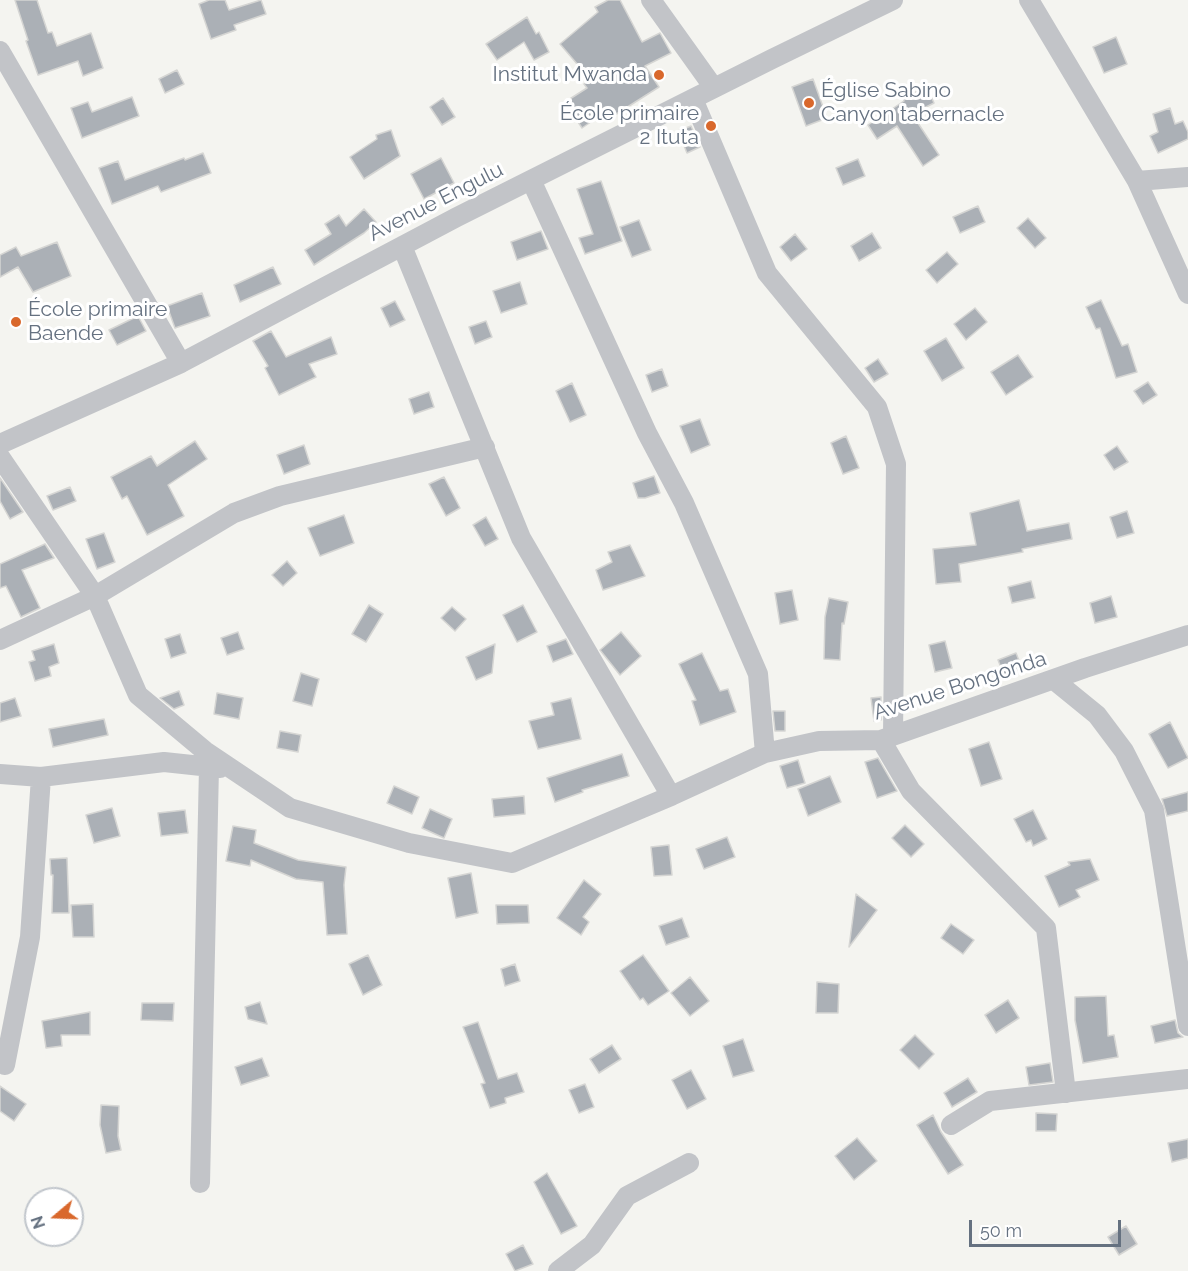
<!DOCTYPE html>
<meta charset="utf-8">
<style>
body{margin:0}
#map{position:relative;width:1188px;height:1271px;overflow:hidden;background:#f4f4f0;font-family:Raleway,sans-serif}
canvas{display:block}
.north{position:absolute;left:24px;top:1187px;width:60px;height:60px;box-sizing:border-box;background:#fff;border:2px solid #c1c6cc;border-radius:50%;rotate:251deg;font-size:16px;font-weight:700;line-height:24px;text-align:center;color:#657180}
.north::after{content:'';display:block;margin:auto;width:21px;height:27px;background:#d9682c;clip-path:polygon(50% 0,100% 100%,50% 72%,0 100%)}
.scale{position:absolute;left:969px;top:1220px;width:152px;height:27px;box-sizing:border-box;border:3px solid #657180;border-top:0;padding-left:8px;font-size:18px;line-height:21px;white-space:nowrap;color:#657180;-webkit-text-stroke:4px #fff;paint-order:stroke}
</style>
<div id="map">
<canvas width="1188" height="1271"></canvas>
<div class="north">N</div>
<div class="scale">50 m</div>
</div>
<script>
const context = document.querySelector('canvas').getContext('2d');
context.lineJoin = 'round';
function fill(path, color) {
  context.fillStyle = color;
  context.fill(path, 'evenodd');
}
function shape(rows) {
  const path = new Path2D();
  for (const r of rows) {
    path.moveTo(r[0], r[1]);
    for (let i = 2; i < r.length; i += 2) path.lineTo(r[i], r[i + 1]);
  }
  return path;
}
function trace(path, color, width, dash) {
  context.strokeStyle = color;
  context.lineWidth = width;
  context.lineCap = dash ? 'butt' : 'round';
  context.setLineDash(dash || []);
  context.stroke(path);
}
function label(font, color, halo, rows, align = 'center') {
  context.font = font + ' Raleway,sans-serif';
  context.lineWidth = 6;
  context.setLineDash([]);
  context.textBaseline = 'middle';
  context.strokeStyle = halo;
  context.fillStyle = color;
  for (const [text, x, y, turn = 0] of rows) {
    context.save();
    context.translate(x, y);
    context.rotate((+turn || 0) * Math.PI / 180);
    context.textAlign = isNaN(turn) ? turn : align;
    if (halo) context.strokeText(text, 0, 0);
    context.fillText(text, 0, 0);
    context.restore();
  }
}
const building = shape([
 [15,0,37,0,48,33,52,32,57,46,91,33,103,68,83,76,78,61,38,75,26,41,28,40,15,0],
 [209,0,225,0,229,10,261,0,266,14,234,25,236,30,211,39,199,4,209,0],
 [608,0,620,0,642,42,660,33,671,53,645,66,659,87,607,120,604,113,582,128,565,102,587,88,584,84,590,79,560,44,598,12,595,7,608,0],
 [527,17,536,34,539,32,549,52,534,60,524,42,497,60,486,44,527,17],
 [1116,37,1127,64,1104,73,1093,47,1116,37],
 [177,70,184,84,165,93,159,79,177,70],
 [813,79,827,118,806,126,792,87,813,79],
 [927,87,934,103,912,114,939,155,923,166,897,126,877,139,868,125,904,101,903,98,927,87],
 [132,97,139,116,82,138,71,108,88,102,92,112,132,97],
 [443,98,455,117,442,125,430,107,443,98],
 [1170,108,1175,124,1183,121,1188,132,1188,139,1158,153,1150,136,1158,132,1153,114,1170,108],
 [691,126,700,147,687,153,678,131,691,126],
 [391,130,400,156,364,179,350,157,377,139,376,135,391,130],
 [203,153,211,173,161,192,158,186,112,204,99,168,118,161,125,180,184,158,185,160,203,153],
 [441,158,454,183,424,199,411,174,441,158],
 [858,159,865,176,843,185,836,168,858,159],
 [601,181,622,241,585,254,579,238,593,234,577,189,601,181],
 [978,206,985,222,960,233,953,217,978,206],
 [364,209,376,222,364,233,314,265,305,250,331,234,325,224,339,215,346,226,364,209],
 [1028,218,1046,238,1035,248,1017,228,1028,218],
 [639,220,651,250,632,257,620,227,639,220],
 [541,231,548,249,517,260,511,242,541,231],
 [872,233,881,248,859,261,851,246,872,233],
 [795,234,807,249,791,261,780,247,795,234],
 [57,242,71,276,33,292,18,267,0,277,0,255,16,247,21,256,57,242],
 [947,252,958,264,937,283,926,270,947,252],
 [273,267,281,284,240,302,234,285,273,267],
 [520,282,527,304,501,313,493,291,520,282],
 [202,293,210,316,175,328,167,306,202,293],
 [1101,300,1122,346,1128,344,1137,372,1116,378,1100,328,1096,329,1086,307,1101,300],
 [395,301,405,320,390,327,381,308,395,301],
 [975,308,987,322,966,340,954,324,975,308],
 [138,316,146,331,117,345,109,330,138,316],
 [486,321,492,337,475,344,469,327,486,321],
 [271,331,286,357,331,337,337,354,309,364,316,377,279,395,265,368,268,366,253,341,271,331],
 [946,338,964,368,942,381,924,351,946,338],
 [1018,355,1033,377,1006,395,991,372,1018,355],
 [878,359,888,374,874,382,865,368,878,359],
 [662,369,668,386,652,392,646,375,662,369],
 [1148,382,1157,395,1143,404,1134,391,1148,382],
 [572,383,586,415,570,422,556,391,572,383],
 [429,392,434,407,414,414,409,399,429,392],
 [700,419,710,445,691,453,680,426,700,419],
 [846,436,859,468,843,474,831,443,846,436],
 [195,441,207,459,168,485,184,516,147,535,127,496,122,499,111,477,151,456,157,466,195,441],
 [304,445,310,464,284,474,277,455,304,445],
 [1117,446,1128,462,1114,470,1104,455,1117,446],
 [654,476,660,493,645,498,638,498,633,483,654,476],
 [444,477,460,508,446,516,429,484,444,477],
 [0,478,23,512,10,519,0,501,0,478],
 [70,487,76,501,53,510,47,496,70,487],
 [1019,500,1027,531,1069,523,1072,539,1022,549,1023,552,959,564,961,582,936,584,933,549,976,545,970,513,1019,500],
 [1127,511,1134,533,1117,538,1110,517,1127,511],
 [344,515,354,543,320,556,308,528,344,515],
 [486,517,498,539,485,546,473,525,486,517],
 [104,533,115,562,97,569,86,539,104,533],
 [45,544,54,558,22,570,40,608,21,617,6,586,0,588,0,564,45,544],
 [630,545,645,576,603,590,596,570,612,562,608,552,630,545],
 [287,561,297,573,283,586,272,575,287,561],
 [1031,581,1035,598,1012,603,1008,587,1031,581],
 [792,590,798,620,780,624,775,593,792,590],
 [1111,596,1117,617,1095,623,1090,603,1111,596],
 [829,598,848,602,844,624,842,623,840,660,824,659,825,617,829,598],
 [369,605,383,614,366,642,352,634,369,605],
 [523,605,537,632,517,642,503,615,523,605],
 [452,607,466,619,455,631,441,618,452,607],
 [238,632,244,649,227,655,221,638,238,632],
 [621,632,641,656,620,675,600,650,621,632],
 [180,634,186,653,171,658,165,639,180,634],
 [566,639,573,654,553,662,547,646,566,639],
 [945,641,952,668,935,672,929,645,945,641],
 [54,644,59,663,49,667,51,676,35,681,29,662,35,660,32,651,54,644],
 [495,644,492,673,476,680,466,657,495,644],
 [702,653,720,691,728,689,736,712,700,725,692,701,696,700,679,664,702,653],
 [1016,653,1022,668,1004,675,998,660,1016,653],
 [301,673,319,679,312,706,293,701,301,673],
 [179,691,184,705,174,709,160,698,179,691],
 [217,693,243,698,239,719,214,714,217,693],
 [881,697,881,720,874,721,871,698,881,697],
 [15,698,21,716,0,722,0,703,15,698],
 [571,698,581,739,538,749,529,721,554,715,551,703,571,698],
 [773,711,785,711,785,731,775,731,773,711],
 [104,719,108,735,53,747,49,729,104,719],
 [1170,722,1188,758,1168,768,1149,734,1170,722],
 [280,731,301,735,298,752,277,748,280,731],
 [989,742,1002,779,981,786,969,749,989,742],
 [622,754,629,776,582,790,583,792,555,802,547,778,622,754],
 [878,758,897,791,877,798,865,762,878,758],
 [798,760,805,783,787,788,780,766,798,760],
 [830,776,841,802,808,816,798,789,830,776],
 [394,786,419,797,412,814,387,803,394,786],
 [1188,792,1188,811,1167,816,1162,799,1188,792],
 [524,796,525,814,494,817,492,799,524,796],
 [112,808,120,836,94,843,86,815,112,808],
 [430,809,452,819,444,838,422,828,430,809],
 [185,810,188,833,161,836,158,813,185,810],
 [1033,810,1047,839,1033,846,1031,840,1026,842,1014,819,1033,810],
 [905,825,924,844,911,857,892,838,905,825],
 [233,826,256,830,254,843,298,860,346,867,344,885,347,934,327,935,323,882,296,879,251,860,250,866,226,861,233,826],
 [727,837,735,857,704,869,696,849,727,837],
 [669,845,672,875,654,876,651,847,669,845],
 [67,858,69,913,52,913,53,875,51,875,50,859,67,858],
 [1090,859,1099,880,1076,890,1080,897,1059,907,1045,876,1070,865,1068,862,1090,859],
 [471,873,478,913,456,918,448,878,471,873],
 [584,880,601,894,583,917,589,922,581,935,557,918,584,880],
 [856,894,877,910,849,947,856,894],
 [93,904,94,937,73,937,71,905,93,904],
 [496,905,528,905,529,923,497,924,496,905],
 [682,918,689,937,666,945,659,926,682,918],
 [951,924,974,940,963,954,941,938,951,924],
 [368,955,382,985,363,995,349,964,368,955],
 [643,955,669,991,648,1005,643,998,640,1000,620,971,643,955],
 [515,964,520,981,505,986,501,969,515,964],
 [690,977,709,1001,690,1016,671,993,690,977],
 [817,982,839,984,838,1013,816,1013,817,982],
 [1106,996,1108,1036,1114,1035,1118,1057,1083,1063,1075,1020,1075,997,1106,996],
 [1008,1000,1019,1018,996,1033,985,1015,1008,1000],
 [260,1002,267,1024,248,1019,245,1007,260,1002],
 [142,1003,174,1003,173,1021,141,1020,142,1003],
 [90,1012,90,1035,61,1035,62,1046,46,1048,42,1021,90,1012],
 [1175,1020,1178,1033,1183,1037,1155,1043,1151,1026,1175,1020],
 [478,1022,498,1079,517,1073,524,1092,505,1098,506,1103,490,1108,481,1084,485,1083,463,1027,478,1022],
 [915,1035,934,1054,919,1069,900,1050,915,1035],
 [743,1039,754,1071,733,1077,723,1046,743,1039],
 [612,1045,621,1059,599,1073,590,1059,612,1045],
 [262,1058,269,1076,241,1085,235,1067,262,1058],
 [1050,1063,1053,1082,1029,1085,1026,1067,1050,1063],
 [691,1070,706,1099,687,1109,672,1080,691,1070],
 [968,1078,977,1092,952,1107,944,1093,968,1078],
 [585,1084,594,1107,579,1113,569,1090,585,1084],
 [0,1086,26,1104,14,1121,0,1111,0,1086],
 [101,1105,119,1106,118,1136,121,1150,106,1153,100,1125,101,1105],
 [1036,1113,1057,1114,1056,1131,1036,1131,1036,1113],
 [933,1115,941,1132,963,1165,948,1174,917,1125,933,1115],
 [857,1138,877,1161,854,1180,835,1156,857,1138],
 [1188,1139,1188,1158,1172,1162,1168,1143,1188,1139],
 [547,1173,577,1226,561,1234,534,1182,547,1173],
 [1126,1226,1137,1244,1119,1255,1108,1237,1126,1226],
 [523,1245,533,1264,515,1271,506,1254,523,1245]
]);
fill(building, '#abb0b6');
trace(building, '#d5d5d3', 1.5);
trace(shape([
 [651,0,714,88],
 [1029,0,1137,181,1188,294],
 [0,51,181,363],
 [693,99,767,273,877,407,896,464,893,735],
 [531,180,647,433,684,503,758,674,765,753],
 [1137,181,1188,177],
 [402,246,521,538,671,796],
 [0,444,181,363,457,217,772,59,893,0],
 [0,457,95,596,138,695,205,751,290,808,409,843,512,863,671,796,765,753,819,741,881,740,1085,668,1188,635],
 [0,640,95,596,234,513,280,496,485,447],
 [1054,680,1097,715,1124,751,1154,810,1188,1026],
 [881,740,911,791,1046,928,1066,1093],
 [0,774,41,777,164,762,220,768],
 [5,1065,30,937,41,777],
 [951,1125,990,1101,1188,1079],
 [200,1183,209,767],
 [558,1271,592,1245,627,1196,689,1163]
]), '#c2c4c8', 20);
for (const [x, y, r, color] of [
 [659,75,6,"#d9682c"],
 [809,103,6,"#d9682c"],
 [711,126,6,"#d9682c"],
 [16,322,6,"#d9682c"]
]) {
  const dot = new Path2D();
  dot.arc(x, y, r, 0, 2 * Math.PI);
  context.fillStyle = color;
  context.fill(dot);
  trace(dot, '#fff', 2);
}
label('21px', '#657180', '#fff', [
 ["Institut Mwanda",647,75],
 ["Église Sabino",821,91,"left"],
 ["Canyon tabernacle",821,115,"left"],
 ["École primaire",699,114],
 ["2 Ituta",699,138],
 ["École primaire",28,310,"left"],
 ["Baende",28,334,"left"]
], 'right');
label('21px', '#657180', '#fff', [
 ["Avenue Engulu",436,202,-27],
 ["Avenue Bongonda",960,686,-18]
]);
</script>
